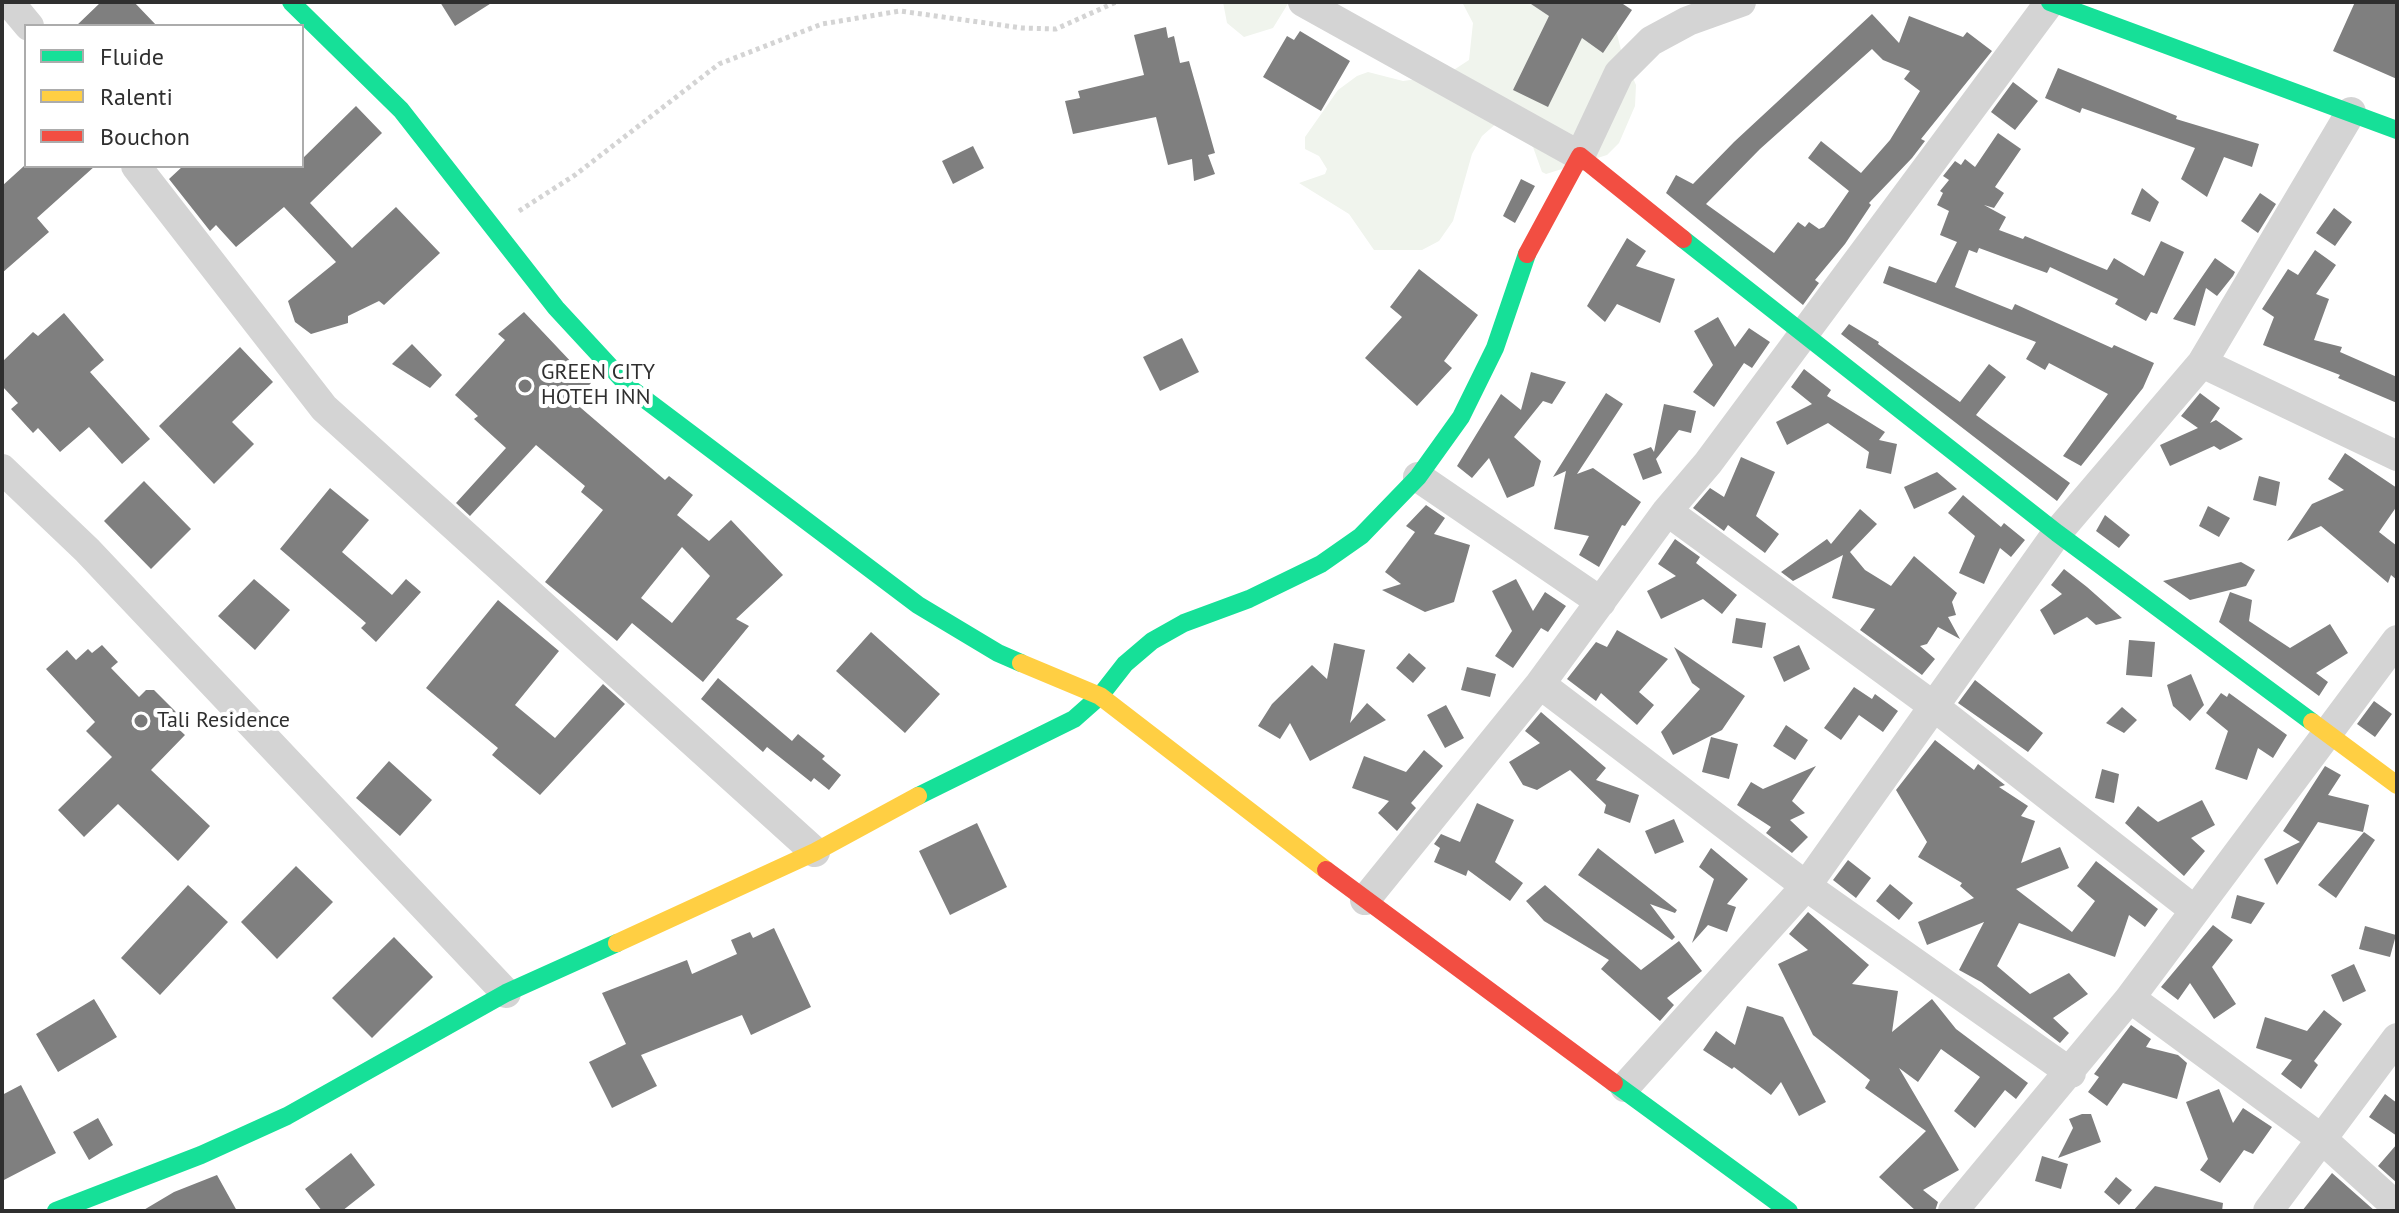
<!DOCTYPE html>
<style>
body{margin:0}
#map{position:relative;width:2399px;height:1213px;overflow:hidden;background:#fff;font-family:"PT Sans",sans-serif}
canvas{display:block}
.frame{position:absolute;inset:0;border:4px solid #2f2f2f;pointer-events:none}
.legend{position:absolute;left:24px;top:24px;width:280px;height:144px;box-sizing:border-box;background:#fff;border:2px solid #acacac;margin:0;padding:10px 14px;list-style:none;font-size:24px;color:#2f2f2f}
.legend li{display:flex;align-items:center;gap:16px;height:40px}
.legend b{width:40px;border:2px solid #acacac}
</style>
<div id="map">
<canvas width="2399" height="1213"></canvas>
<div class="frame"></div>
<ul class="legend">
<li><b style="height:10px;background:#16e098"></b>Fluide</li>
<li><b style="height:10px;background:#ffcf43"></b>Ralenti</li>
<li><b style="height:10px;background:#f24e42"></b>Bouchon</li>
</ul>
</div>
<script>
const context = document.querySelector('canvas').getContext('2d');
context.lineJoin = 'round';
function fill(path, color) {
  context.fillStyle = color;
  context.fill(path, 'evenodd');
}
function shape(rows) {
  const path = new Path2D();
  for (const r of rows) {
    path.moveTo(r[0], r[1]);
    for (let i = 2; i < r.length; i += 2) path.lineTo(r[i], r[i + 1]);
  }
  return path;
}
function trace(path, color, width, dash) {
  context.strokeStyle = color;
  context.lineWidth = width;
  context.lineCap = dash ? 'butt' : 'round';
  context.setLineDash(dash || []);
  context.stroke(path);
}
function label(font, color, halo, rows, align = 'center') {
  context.font = font + ' "PT Sans",sans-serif';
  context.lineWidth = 8;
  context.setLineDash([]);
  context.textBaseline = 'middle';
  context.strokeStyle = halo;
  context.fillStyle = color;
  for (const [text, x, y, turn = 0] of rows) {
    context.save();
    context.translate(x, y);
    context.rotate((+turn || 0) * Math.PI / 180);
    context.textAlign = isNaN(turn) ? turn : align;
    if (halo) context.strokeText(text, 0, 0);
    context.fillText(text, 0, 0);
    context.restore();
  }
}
fill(shape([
 [1223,2,1289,2,1273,28,1244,37,1227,23],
 [1462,2,1609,2,1621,50,1636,85,1635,106,1619,143,1607,155,1546,174,1542,172,1533,147,1498,122,1482,136,1472,154,1453,221,1439,241,1422,250,1374,250,1349,214,1299,183,1325,174,1327,169,1319,156,1305,149,1305,137,1338,90,1357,76,1368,72,1403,81,1446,75,1469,60,1473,23]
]), '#f0f4ed');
fill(shape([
 [101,2,134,2,157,26,76,26],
 [440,2,493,2,455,26],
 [1528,2,1620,2,1632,10,1603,53,1582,38,1548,107,1513,90,1549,16],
 [2355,2,2397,2,2397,79,2333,51],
 [1872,14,1899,43,1909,16,1963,37,1967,32,1992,51,1921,139,1925,141,1912,158,1869,203,1871,205,1845,244,1815,280,1819,283,1803,305,1666,193,1676,175,1693,184,1734,142],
 [1872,49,1883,60,1910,71,1904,79,1920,91,1890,140,1861,173,1821,141,1808,158,1849,191,1824,227,1819,229,1809,222,1805,227,1798,222,1774,253,1706,204,1760,149],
 [1166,27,1168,38,1174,36,1180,63,1189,61,1215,153,1208,155,1215,174,1194,181,1192,159,1168,165,1156,117,1073,134,1065,101,1080,98,1078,91,1144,75,1134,35],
 [1300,31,1350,61,1321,111,1263,77,1287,36,1294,40],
 [2058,68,2177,116,2176,119,2259,144,2252,167,2224,157,2207,197,2181,179,2195,148,2082,108,2080,113,2045,98],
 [2013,82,2038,101,2015,130,1991,112],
 [356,106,382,133,310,203,352,248,396,207,440,253,384,305,379,301,348,316,348,323,311,334,295,322,288,301,336,262,284,207,236,247,216,225,210,231,169,179,183,166,302,166,302,159],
 [1998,133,2021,149,1995,187,2004,193,1994,208,1984,205,2006,217,1999,230,2023,239,2025,236,2107,270,2114,258,2144,276,2161,241,2184,252,2157,314,2151,312,2146,321,2115,304,2118,299,2050,267,2047,273,1979,248,1977,253,1969,250,1955,287,2012,310,2015,304,2112,348,2114,345,2154,363,2143,388,2081,466,2063,456,2108,394,2049,363,2045,370,2026,359,2036,342,1883,283,1889,266,1936,283,1957,242,1940,235,1949,211,1937,205,1943,193,1940,191,1949,180,1943,176,1955,161,1961,165,1965,159,1975,167],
 [973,146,984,168,953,184,942,161],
 [24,166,95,166,37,218,49,232,2,273,2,186],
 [1521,179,1535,186,1515,223,1503,216],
 [2142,188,2159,202,2150,222,2131,214],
 [2260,193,2276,204,2258,233,2241,221],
 [2334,208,2352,222,2335,246,2316,233],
 [1627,238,1646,251,1636,266,1675,279,1660,323,1617,304,1605,322,1587,306],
 [2315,250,2336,265,2316,294,2329,299,2314,340,2342,347,2340,352,2397,377,2397,403,2338,378,2340,375,2263,345,2274,317,2262,309,2288,269,2298,275],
 [2215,258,2235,272,2233,276,2217,296,2206,288,2195,326,2173,319],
 [1419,269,1478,315,1444,361,1452,368,1417,406,1365,358,1402,317,1390,307],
 [524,312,591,383,574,402,665,480,669,476,693,495,677,515,709,541,731,520,783,575,736,619,749,626,703,682,632,623,617,641,545,582,603,510,581,492,585,486,536,445,470,516,456,503,506,448,474,419,478,416,455,395,505,340,498,334],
 [682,547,710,576,672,623,641,598],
 [64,313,104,360,90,372,150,439,122,464,89,427,60,452,38,428,33,433,11,409,18,403,2,386,2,362,33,332,38,336],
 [1718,317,1735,347,1749,328,1770,342,1752,368,1744,363,1714,407,1693,392,1713,365,1694,331],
 [1849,324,1879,342,1878,344,1960,402,1989,364,2006,377,1976,415,2070,483,2057,501,1841,334],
 [1182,338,1199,372,1160,391,1143,357],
 [412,344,442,375,430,388,392,364],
 [240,347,273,382,232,422,254,444,214,484,159,426],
 [1804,369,1831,390,1827,396,1885,432,1879,440,1897,444,1891,474,1866,468,1869,452,1828,423,1787,445,1776,422,1812,404,1791,387],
 [1531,372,1566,382,1552,404,1543,401,1514,437,1541,461,1534,486,1507,498,1489,458,1472,478,1457,466,1501,394,1521,410],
 [1606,393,1623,404,1577,474,1593,468,1641,502,1625,526,1622,525,1599,567,1579,555,1589,536,1554,529,1566,471,1553,477],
 [2200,393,2220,408,2210,423,2216,420,2243,439,2220,450,2214,446,2170,466,2160,445,2198,428,2181,416],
 [1664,404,1696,411,1691,433,1679,430,1656,459,1662,473,1643,480,1633,454,1651,447,1654,452],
 [2345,453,2397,488,2397,506,2379,532,2397,546,2397,580,2391,575,2388,583,2321,526,2287,541,2312,504,2344,490,2328,479],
 [1741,457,1775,472,1756,516,1779,534,1765,553,1728,525,1724,531,1693,508,1710,488,1724,497],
 [1937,472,1957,489,1914,509,1904,487],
 [2259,476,2280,482,2276,506,2253,500],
 [144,481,191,529,151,569,104,521],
 [330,488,369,520,342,552,392,595,406,579,421,592,376,642,361,628,366,623,280,549],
 [1963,495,2001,527,2004,523,2025,540,2011,557,2000,548,1984,584,1959,573,1975,536,1948,513],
 [1426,505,1445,518,1434,534,1470,545,1454,602,1425,612,1382,590,1401,584,1385,572,1415,532,1406,526],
 [2208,506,2230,518,2219,537,2199,526],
 [1860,509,1877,524,1850,552,1865,570,1891,586,1914,556,1957,593,1952,602,1956,615,1948,617,1960,639,1938,627,1927,644,1920,646,1935,659,1922,675,1860,630,1875,609,1832,598,1843,555,1793,581,1781,572,1827,539,1831,544],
 [2105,515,2130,535,2119,548,2096,531],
 [1675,539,1700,557,1696,563,1737,595,1722,614,1703,599,1661,619,1647,591,1676,576,1658,564],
 [2241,562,2255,570,2246,586,2190,600,2163,581],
 [2064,569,2087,587,2122,618,2096,625,2087,617,2054,635,2040,610,2062,594,2051,585],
 [254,579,290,610,255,650,218,616],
 [1516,579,1533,611,1545,592,1566,606,1548,632,1541,628,1513,668,1495,656,1512,631,1492,591],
 [2230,592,2252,600,2249,621,2290,648,2330,624,2348,653,2316,673,2328,682,2319,696,2219,622],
 [498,600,559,651,515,705,555,738,603,684,625,704,540,795,492,755,498,748,426,688],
 [1736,618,1766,623,1762,648,1732,643],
 [1617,630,1668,659,1639,692,1654,705,1637,725,1601,693,1596,701,1567,679,1596,642,1607,647],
 [871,632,940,694,905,733,836,671],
 [2129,640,2155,642,2152,677,2126,675],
 [1334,643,1365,650,1350,723,1367,703,1386,720,1310,761,1290,723,1280,739,1258,726,1272,704,1312,665,1327,679],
 [102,645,118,662,111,668,139,697,146,690,154,690,177,713,170,721,185,735,151,770,210,826,178,861,118,804,84,837,58,810,112,757,86,731,95,722,46,669,67,650,76,660,88,649,92,653],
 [1799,645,1810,669,1784,682,1773,657],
 [1674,647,1745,696,1722,730,1673,755,1661,732,1700,689,1692,683],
 [1409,653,1426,668,1413,683,1396,668],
 [1467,667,1496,674,1490,697,1461,690],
 [2191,674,2204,705,2190,721,2173,706,2167,685],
 [718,678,792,741,798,734,825,756,822,759,841,775,829,790,814,778,811,782,767,747,763,752,701,699],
 [1975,680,2043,733,2028,752,1958,703],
 [1854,687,1872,699,1875,694,1898,711,1883,732,1859,715,1841,740,1824,728],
 [2221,693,2227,697,2229,693,2287,735,2273,758,2258,748,2247,780,2215,769,2228,731,2206,713],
 [2374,701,2392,714,2375,737,2357,724],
 [1446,705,1464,738,1445,748,1427,715],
 [2122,707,2137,720,2124,733,2106,723],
 [1541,712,1606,768,1596,780,1639,795,1630,823,1604,813,1606,805,1570,770,1537,790,1523,785,1509,762,1540,743,1525,731],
 [1786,725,1808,740,1795,760,1773,746],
 [1711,737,1738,744,1729,779,1702,772],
 [1935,740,1974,770,1978,764,2005,785,1999,787,2028,806,2021,816,2035,821,2021,863,2060,847,2069,868,2016,889,2072,932,2095,901,2077,886,2096,861,2158,909,2145,927,2129,915,2115,957,2019,923,1997,966,2030,994,2069,973,2088,994,2053,1018,2069,1033,2060,1043,1981,982,1959,970,1984,922,1927,945,1918,922,1974,898,1960,886,1962,883,1918,857,1927,842,1896,790],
 [1424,750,1443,766,1411,803,1416,808,1397,831,1378,813,1389,801,1352,788,1364,756,1406,772],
 [389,761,432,800,400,836,356,798],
 [1816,766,1792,801,1805,813,1790,820,1808,837,1792,853,1766,833,1771,827,1737,805,1751,782,1763,789],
 [2325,766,2341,775,2328,795,2369,805,2363,832,2318,822,2277,885,2264,859,2300,842,2283,831],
 [2102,769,2119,774,2114,803,2095,798],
 [2202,800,2215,825,2191,838,2205,851,2184,876,2125,823,2138,806,2158,822],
 [1477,803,1514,820,1495,862,1523,883,1510,901,1468,870,1466,876,1434,862,1440,848,1434,844,1441,834,1460,842],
 [1674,819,1684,842,1655,854,1645,831],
 [977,823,1007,887,950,915,919,851],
 [2364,832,2375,840,2336,898,2318,885],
 [1598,848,1677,910,1675,913,1650,904,1675,937,1672,940,1578,875],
 [1711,848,1748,879,1727,904,1736,907,1727,932,1708,925,1692,943,1714,879,1699,867],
 [1848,860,1871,878,1856,898,1833,880],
 [296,866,333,902,277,959,241,922],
 [1890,884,1913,903,1899,920,1876,901],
 [188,885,228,922,160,995,121,958],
 [1545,885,1641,970,1679,941,1702,971,1667,998,1674,1005,1660,1021,1601,969,1609,960,1544,921,1526,901],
 [2237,895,2265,903,2251,924,2231,918],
 [1808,912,1869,965,1852,984,1898,991,1892,1032,1932,999,1956,1029,2028,1083,2016,1099,2005,1090,1975,1128,1954,1111,1980,1077,1941,1049,1918,1082,1899,1068,1959,1170,1923,1190,1938,1202,1935,1211,1916,1211,1879,1177,1926,1131,1865,1088,1870,1080,1813,1035,1778,964,1808,950,1789,934],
 [2213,925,2233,940,2212,967,2236,1004,2214,1019,2190,983,2178,1000,2161,987],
 [2365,926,2396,935,2390,957,2359,949],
 [774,928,811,1007,751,1035,742,1015,641,1055,657,1086,612,1108,589,1062,626,1044,602,993,687,960,692,974,737,954,731,940,750,932,753,938],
 [394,937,433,977,372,1038,332,998],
 [2354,964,2366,991,2343,1002,2331,975],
 [94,999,117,1037,58,1072,36,1034],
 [1747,1006,1783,1017,1826,1102,1799,1116,1781,1082,1771,1095,1734,1067,1732,1069,1703,1050,1716,1031,1735,1045],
 [2324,1010,2342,1024,2314,1061,2318,1065,2301,1089,2281,1074,2292,1060,2256,1048,2265,1017,2307,1031],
 [2131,1025,2151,1039,2146,1047,2178,1055,2187,1063,2177,1099,2123,1083,2107,1106,2088,1092,2099,1077,2094,1074],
 [21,1085,56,1153,2,1181,2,1095],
 [2219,1089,2233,1123,2243,1108,2272,1127,2253,1154,2244,1150,2220,1183,2200,1170,2208,1159,2186,1102],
 [2385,1094,2397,1103,2397,1136,2369,1117],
 [2082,1114,2091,1114,2101,1142,2058,1158,2073,1128,2069,1119],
 [98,1118,113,1145,89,1160,73,1132],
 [2397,1144,2397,1183,2378,1166],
 [351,1153,375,1185,342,1211,322,1211,305,1189],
 [2042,1156,2068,1164,2061,1189,2035,1181],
 [2332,1173,2375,1211,2302,1211],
 [217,1175,237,1211,142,1211,174,1192],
 [2116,1177,2132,1190,2119,1205,2104,1192],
 [2155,1186,2223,1203,2222,1211,2133,1211]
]), '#7f7f7f');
trace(shape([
 [519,211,575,175,719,64,822,24,900,11,1022,28,1056,29,1116,2]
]), '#d4d4d4', 5, [4, 4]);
trace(shape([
 [9,2,29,26],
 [1303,2,1580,156,1619,73,1651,41,1688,21,1741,2],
 [136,166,324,408,815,852],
 [2202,363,2351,112],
 [2,469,87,550,506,993],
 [1418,477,1601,602],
 [1667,511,1932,705,2193,909],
 [1540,684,1806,886,2071,1073],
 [1365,900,1540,684,1667,511,1708,463,2050,2],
 [2130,998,2323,1140,2397,1207],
 [1625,1087,1806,886,2057,533,2202,363,2397,456],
 [1953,1211,2130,998,2397,640],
 [2268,1211,2397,1038]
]), '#d4d4d4', 30);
trace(shape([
 [291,2,401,110,556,308,630,388,918,605,998,653,1021,663],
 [2050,2,2397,130],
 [1683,239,2057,533,2312,722],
 [918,796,1074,719,1100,696,1125,664,1152,641,1184,623,1249,599,1321,564,1361,536,1418,477,1461,417,1495,348,1527,254],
 [1614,1083,1789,1211],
 [56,1211,201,1155,287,1116,506,993,617,943]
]), '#16e098', 18);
trace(shape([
 [1021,663,1100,696,1326,870],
 [2312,722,2397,785],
 [617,943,815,852,918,796]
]), '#ffcf43', 18);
trace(shape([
 [1527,254,1580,156,1683,239],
 [1326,870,1614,1083]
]), '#f24e42', 18);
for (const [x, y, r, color] of [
 [525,386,8,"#787878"],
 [141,721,8,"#787878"]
]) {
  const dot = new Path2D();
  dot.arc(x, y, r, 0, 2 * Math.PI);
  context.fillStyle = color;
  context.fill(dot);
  trace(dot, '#fff', 3);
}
label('22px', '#2f2f2f', '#fff', [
 ["GREEN CITY",541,373],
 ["HOTEH INN",541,398],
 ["Tali Residence",157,721]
], 'left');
</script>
